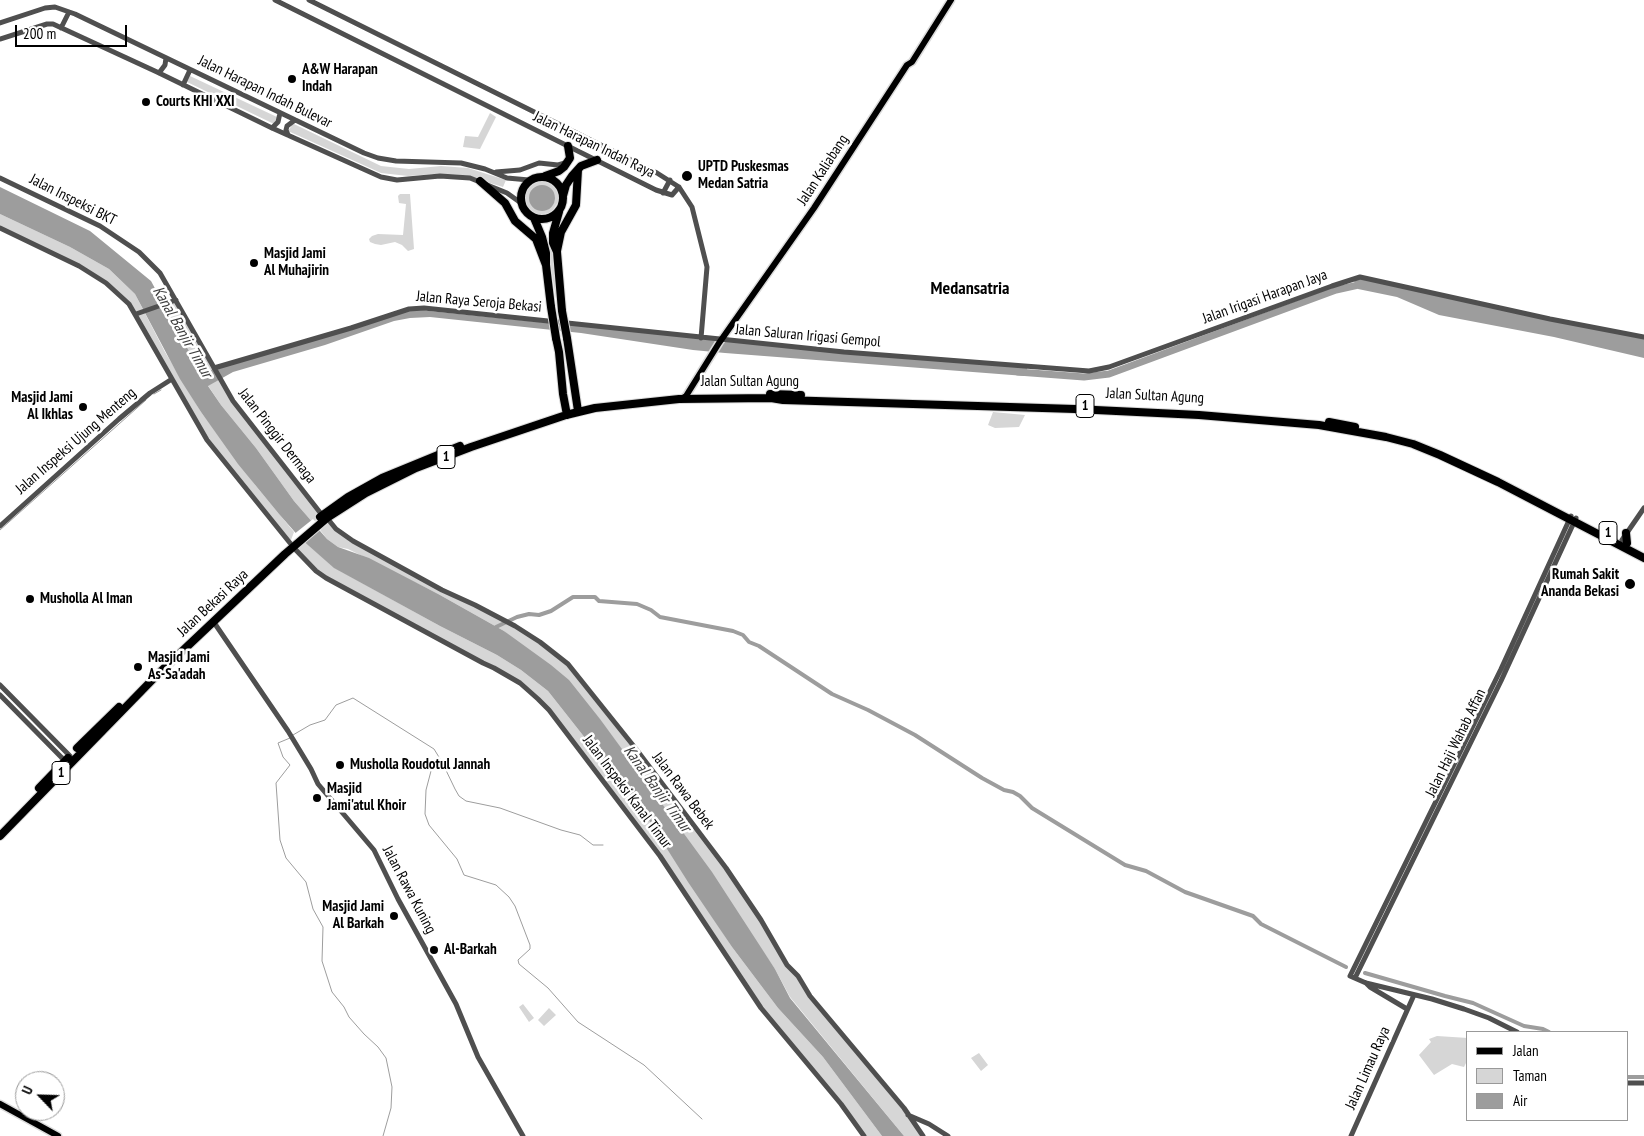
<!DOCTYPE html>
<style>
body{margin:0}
#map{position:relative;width:1644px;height:1136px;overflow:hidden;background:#fff;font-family:"PT Sans Narrow",sans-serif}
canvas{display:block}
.legend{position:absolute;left:1466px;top:1031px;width:162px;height:90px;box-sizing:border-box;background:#fff;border:1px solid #999;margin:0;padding:6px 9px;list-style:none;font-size:15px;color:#000}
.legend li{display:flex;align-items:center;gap:10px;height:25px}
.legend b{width:25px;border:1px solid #999}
.north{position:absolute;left:15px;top:1071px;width:50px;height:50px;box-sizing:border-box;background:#fff;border:1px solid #999;border-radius:50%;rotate:294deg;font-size:14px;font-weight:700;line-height:20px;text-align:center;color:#000}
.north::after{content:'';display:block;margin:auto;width:18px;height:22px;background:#000;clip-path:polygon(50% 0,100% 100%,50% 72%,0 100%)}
.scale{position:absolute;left:15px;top:25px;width:112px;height:22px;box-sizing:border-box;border:2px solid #000;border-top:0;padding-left:6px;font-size:15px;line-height:18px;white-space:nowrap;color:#000;-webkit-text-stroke:4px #fff;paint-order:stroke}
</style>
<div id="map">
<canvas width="1644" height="1136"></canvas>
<ul class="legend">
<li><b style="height:6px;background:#000"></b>Jalan</li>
<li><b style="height:14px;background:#d6d6d6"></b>Taman</li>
<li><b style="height:14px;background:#9d9d9d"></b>Air</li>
</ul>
<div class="north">U</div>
<div class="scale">200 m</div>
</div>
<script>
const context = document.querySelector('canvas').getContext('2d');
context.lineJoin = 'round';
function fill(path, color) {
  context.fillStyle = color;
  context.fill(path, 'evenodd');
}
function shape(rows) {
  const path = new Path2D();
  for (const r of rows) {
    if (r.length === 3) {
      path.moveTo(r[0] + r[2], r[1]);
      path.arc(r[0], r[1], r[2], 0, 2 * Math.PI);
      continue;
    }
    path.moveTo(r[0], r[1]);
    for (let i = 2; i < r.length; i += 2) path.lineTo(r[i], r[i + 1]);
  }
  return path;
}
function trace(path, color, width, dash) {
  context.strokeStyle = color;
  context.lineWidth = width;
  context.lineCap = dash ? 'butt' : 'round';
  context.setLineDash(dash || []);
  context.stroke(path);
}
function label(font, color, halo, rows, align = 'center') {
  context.font = font + ' "PT Sans Narrow",sans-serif';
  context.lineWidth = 5;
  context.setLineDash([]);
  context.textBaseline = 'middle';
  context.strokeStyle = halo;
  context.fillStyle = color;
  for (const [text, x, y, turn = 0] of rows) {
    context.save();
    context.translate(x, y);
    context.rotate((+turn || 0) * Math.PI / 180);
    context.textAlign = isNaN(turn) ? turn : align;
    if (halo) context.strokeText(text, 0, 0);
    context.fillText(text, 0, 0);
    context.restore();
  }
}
fill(shape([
 [190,76,277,117,276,121,274,124,187,82],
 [490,113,496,117,480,149,463,147,465,136,478,137],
 [294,124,381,166,409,169,441,166,468,168,506,180,503,187,464,175,435,174,408,176,381,173,288,131,292,125],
 [542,180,552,184,555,187,559,196,558,202,553,210,549,213,539,215,530,210,527,206,525,196,528,187,532,183],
 [554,193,555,201,547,210,540,211,533,207],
 [400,194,410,194,414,249,408,251,402,245,395,242,381,245,375,244,370,242,369,239,372,236,378,234,403,235,406,204,399,203,398,196],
 [0,214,70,247,109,269,135,294,165,352,201,412,256,486,294,532,291,540,284,535,207,440,136,314,97,276,0,228],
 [550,237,562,317,559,317,546,238],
 [176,300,233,401,322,515,313,523,294,501,256,448,221,405,205,381,164,305],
 [993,412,1025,415,1019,427,995,428,988,425],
 [327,518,344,536,515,626,568,664,751,905,787,965,904,1108,923,1136,904,1136,790,997,775,969,661,803,598,717,504,631,440,595,348,549,338,547,327,539,317,526],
 [301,539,335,568,440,626,497,655,521,670,548,691,645,814,732,947,778,1008,823,1057,882,1136,864,1136,841,1104,780,1033,682,888,549,710,513,679,326,578,293,547],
 [523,1004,534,1018,529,1022,519,1007],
 [549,1008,556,1015,544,1026,538,1020],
 [1437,1036,1468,1038,1468,1059,1464,1067,1452,1064,1434,1075,1419,1055,1431,1042,1429,1039],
 [979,1053,988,1065,981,1071,971,1058]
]), '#d6d6d6');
fill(shape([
 [542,198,13],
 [0,187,90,231,151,281,203,377,214,368,409,309,720,340,1028,366,1025,376,725,353,693,350,581,333,430,317,410,318,394,321,325,345,233,372,208,386,221,405,256,448,294,501,327,539,338,547,369,558,440,595,504,631,551,665,569,680,600,719,712,872,775,969,790,998,904,1136,882,1136,823,1057,778,1008,732,947,688,882,645,814,548,691,521,670,497,655,440,626,334,568,301,539,279,514,238,464,201,412,180,379,135,294,109,269,70,247,0,214],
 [1360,277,1644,337,1644,358,1554,337,1439,315,1397,297,1358,289,1353,279]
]), '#9d9d9d');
fill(shape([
 [313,519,321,528,302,543,293,535]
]), '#fff');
trace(shape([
 [154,394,161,390],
 [0,530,146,400],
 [293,735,310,725,325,720,336,705,353,698,434,749,442,762,455,789,459,796,466,801,500,808,561,830,580,835,593,845,603,845],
 [290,738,278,743,283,757,290,765,276,783,280,840,286,858,306,882,313,909,323,927,322,961,332,992,344,1007,349,1017,364,1034,378,1047,386,1058,392,1087,391,1108,383,1136],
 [439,758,431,771,426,790,425,814,429,825,457,859,464,875,496,885,509,897,515,906,530,945,530,949,518,960,519,964,548,988,578,1022,644,1065,702,1119]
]), '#9d9d9d', 1);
trace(shape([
 [496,627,517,617,529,614,539,615,551,611,573,597,595,597,599,601,637,604,651,610,660,617,733,631,743,635,749,642,759,646,832,694,868,710,915,735,982,778,1004,790,1013,792,1020,796,1032,808,1125,865,1146,871,1185,892,1253,916,1261,924,1346,967],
 [1365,973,1445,996,1473,1003,1524,1026,1543,1029,1549,1032],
 [1628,1077,1644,1077]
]), '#9d9d9d', 4);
trace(shape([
 [1018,372,1084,377,1109,374,1336,290,1363,284]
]), '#9d9d9d', 7);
const major = shape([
 [681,399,686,396,719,343,814,208,907,65,912,62,951,0],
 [0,1104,58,1136]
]);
const highway = shape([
 [545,176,559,171,564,167,570,158,568,146],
 [542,198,21],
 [480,181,505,203,515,221,536,239,546,265],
 [563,196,566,185,572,176,581,166,597,160],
 [559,212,553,233,553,243,557,252,562,311],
 [534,218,542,237,546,253,546,265,551,307],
 [557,251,561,232,576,205,578,170],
 [556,338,559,352,563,394,567,415],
 [567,338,578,411],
 [770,394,801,395],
 [1329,422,1355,427],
 [320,517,348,497,382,478,460,446],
 [1626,533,1627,543],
 [77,748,119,707],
 [39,788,68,758],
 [0,836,157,675,285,554,327,518,366,493,416,468,471,447,566,415,595,408,679,399,771,398,783,400,1075,409,1199,415,1319,425,1386,437,1413,444,1440,455,1498,482,1644,558]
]);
trace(major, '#dbdbdb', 9);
trace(highway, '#dbdbdb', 10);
trace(shape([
 [275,0,656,190,672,195,679,187],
 [309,0,657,173,679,187,692,207,707,267,701,338],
 [0,23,45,8,55,7,75,14,364,153,378,158,396,161,461,163,485,169,507,178,529,180],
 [61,28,69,12],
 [0,39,47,24,53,24,157,72,272,128,381,177,397,180,440,176,470,178,507,193,521,203],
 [159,73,165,65,166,58],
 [183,85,190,70],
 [272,128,278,122,280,113],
 [288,135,286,130,287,126,295,120],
 [496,172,520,170,539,163,558,165,565,163],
 [0,178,100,226,139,252,160,273,233,401,322,515],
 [663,193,670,180],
 [0,228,79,266,106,283,129,304,207,440,290,543],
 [136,314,176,300],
 [214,368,351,328,409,309,424,308,844,352,1089,371,1109,367,1332,286,1360,277,1550,319,1644,337],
 [327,518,336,529,353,541,442,590,475,605,515,626,540,642,568,664,636,749,726,868,761,920,787,965,798,976,810,996,904,1108,923,1136],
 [0,526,119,419,150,393,172,379],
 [1622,540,1644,508],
 [293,547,316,571,326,578,483,663,494,668,520,683,538,699,549,710,660,856,761,1008,841,1104,864,1136],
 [213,621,288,731,311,769,318,784,374,850,398,899,456,1004,478,1057,523,1136],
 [0,685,70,756],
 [0,695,65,761],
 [1355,978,1501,681,1576,518],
 [1366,983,1370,987,1407,1009],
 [1517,1032,1489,1018,1464,1009,1432,999,1366,983,1350,976,1501,669,1571,516],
 [1628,1083,1644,1083],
 [908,1115,929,1124,948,1136],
 [1351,1136,1414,995]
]), '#4f4f4f', 5);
trace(major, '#000', 6);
trace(highway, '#000', 8);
const highwayBridge = shape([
 [551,307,556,338],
 [562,311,567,338]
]);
trace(highwayBridge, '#dbdbdb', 10, []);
trace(highwayBridge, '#000', 8);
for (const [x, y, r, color] of [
 [292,79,5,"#000"],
 [146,102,5,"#000"],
 [687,176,6,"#000"],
 [254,263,5,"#000"],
 [83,407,5,"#000"],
 [1630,584,6,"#000"],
 [30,599,5,"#000"],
 [138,667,5,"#000"],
 [340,765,5,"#000"],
 [317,798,5,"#000"],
 [394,916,5,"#000"],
 [434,950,5,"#000"]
]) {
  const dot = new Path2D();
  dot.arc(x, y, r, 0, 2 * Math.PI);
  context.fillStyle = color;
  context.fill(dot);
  trace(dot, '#fff', 2);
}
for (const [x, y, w] of [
 [1085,406,18],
 [446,457,18],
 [1608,533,18],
 [61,773,18]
]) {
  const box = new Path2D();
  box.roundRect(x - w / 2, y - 11.5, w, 23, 4);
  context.fillStyle = '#fff';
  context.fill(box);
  trace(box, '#000', 1);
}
label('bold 14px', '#000', null, [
 ["1",1085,406],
 ["1",446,457],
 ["1",1608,533],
 ["1",61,773]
]);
label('bold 15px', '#000', '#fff', [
 ["A&W Harapan",302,70],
 ["Indah",302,87],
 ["Courts KHI XXI",156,102],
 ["UPTD Puskesmas",698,167],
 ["Medan Satria",698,184],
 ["Masjid Jami",264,254],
 ["Al Muhajirin",264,271],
 ["Masjid Jami",73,398,"right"],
 ["Al Ikhlas",73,415,"right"],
 ["Rumah Sakit",1619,575,"right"],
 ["Ananda Bekasi",1619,592,"right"],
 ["Musholla Al Iman",40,599],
 ["Masjid Jami",148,658],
 ["As-Sa'adah",148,675],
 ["Musholla Roudotul Jannah",350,765],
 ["Masjid",327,789],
 ["Jami'atul Khoir",327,806],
 ["Masjid Jami",384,907,"right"],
 ["Al Barkah",384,924,"right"],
 ["Al-Barkah",444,950]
], 'left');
label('15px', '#000', '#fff', [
 ["Jalan Harapan Indah Bulevar",265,92,26],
 ["Jalan Harapan Indah Raya",594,145,26],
 ["Jalan Kaliabang",823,170,-57],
 ["Jalan Inspeksi BKT",73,200,27],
 ["Jalan Irigasi Harapan Jaya",1265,297,-20],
 ["Jalan Raya Seroja Bekasi",479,302,5],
 ["Jalan Saluran Irigasi Gempol",808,336,5],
 ["Jalan Sultan Agung",750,382],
 ["Jalan Sultan Agung",1155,396,3],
 ["Jalan Pinggir Dermaga",277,436,52],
 ["Jalan Inspeksi Ujung Menteng",76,441,-41],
 ["Jalan Bekasi Raya",213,603,-43],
 ["Jalan Haji Wahab Affan",1456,743,-64],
 ["Jalan Rawa Bebek",683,791,53],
 ["Jalan Inspeksi Kanal Timur",627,792,53],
 ["Jalan Rawa Kuning",409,890,62],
 ["Jalan Limau Raya",1368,1068,-66]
]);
label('italic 16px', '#3e3e3e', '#fff', [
 ["Kanal Banjir Timur",182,332,60],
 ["Kanal Banjir Timur",657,789,54]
]);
label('bold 18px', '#000', '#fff', [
 ["Medansatria",970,289]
]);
</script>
